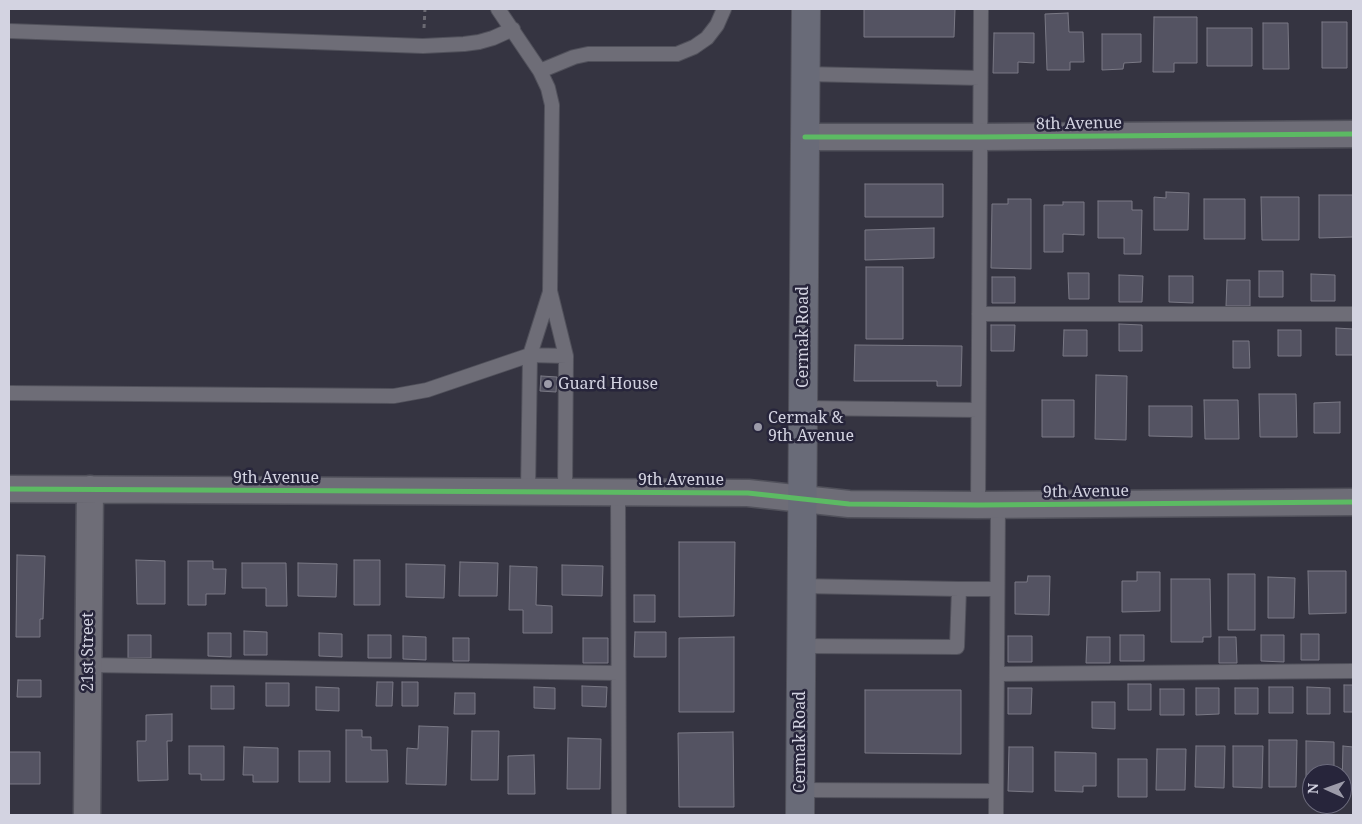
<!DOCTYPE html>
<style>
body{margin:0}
#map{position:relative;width:1362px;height:824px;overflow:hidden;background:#353441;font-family:"Noto Serif",serif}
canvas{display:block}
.frame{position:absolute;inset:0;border:10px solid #d3d3e1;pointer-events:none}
.north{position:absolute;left:1302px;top:764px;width:50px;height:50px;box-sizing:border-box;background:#27253b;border:1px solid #6c6b7d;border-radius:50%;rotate:272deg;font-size:14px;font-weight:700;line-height:20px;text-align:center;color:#d3d3e1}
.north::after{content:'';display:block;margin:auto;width:18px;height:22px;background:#9c9ba9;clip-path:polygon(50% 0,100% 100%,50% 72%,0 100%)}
</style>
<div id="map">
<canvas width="1362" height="824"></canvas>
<div class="frame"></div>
<div class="north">N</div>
</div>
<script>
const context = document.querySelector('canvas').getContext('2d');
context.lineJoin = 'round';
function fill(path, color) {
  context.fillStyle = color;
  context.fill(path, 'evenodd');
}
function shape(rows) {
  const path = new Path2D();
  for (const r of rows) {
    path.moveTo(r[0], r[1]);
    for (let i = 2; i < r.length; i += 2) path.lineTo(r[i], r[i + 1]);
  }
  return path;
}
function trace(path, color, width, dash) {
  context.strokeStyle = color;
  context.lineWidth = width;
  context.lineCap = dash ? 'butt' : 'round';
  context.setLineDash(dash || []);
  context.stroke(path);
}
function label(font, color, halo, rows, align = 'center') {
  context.font = font + ' "Noto Serif",serif';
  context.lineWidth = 5;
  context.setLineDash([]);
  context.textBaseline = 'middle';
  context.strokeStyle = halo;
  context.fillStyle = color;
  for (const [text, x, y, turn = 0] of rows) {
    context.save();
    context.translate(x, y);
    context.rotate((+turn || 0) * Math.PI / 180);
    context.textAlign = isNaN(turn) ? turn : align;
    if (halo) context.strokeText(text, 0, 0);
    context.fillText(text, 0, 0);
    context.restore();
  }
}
const building = shape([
 [864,9,955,9,954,37,864,37,864,9],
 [1068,13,1069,32,1083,32,1084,62,1070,62,1070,70,1047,70,1045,14,1068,13],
 [1154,17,1197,17,1197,63,1174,63,1174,72,1153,72,1154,17],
 [1322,22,1347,22,1347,68,1322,68,1322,22],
 [1263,23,1288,23,1289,69,1263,69,1263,23],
 [1207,28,1252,28,1252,66,1207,66,1207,28],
 [994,33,1034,33,1034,63,1018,62,1018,73,993,73,994,33],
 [1102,34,1141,34,1141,62,1124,63,1123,69,1102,70,1102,34],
 [865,184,943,184,943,217,865,217,865,184],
 [1166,192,1189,193,1188,230,1154,230,1154,197,1166,198,1166,192],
 [1319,195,1353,195,1353,237,1319,238,1319,195],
 [1261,197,1299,197,1299,240,1262,240,1261,197],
 [1008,199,1031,199,1031,269,991,268,992,204,1008,204,1008,199],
 [1204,199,1245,199,1245,239,1204,239,1204,199],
 [1098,201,1132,201,1132,210,1142,210,1141,254,1124,254,1124,238,1098,238,1098,201],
 [1063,202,1084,202,1084,235,1063,234,1063,252,1044,252,1044,205,1063,205,1063,202],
 [934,228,934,258,865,260,865,230,934,228],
 [866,267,903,267,903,339,866,339,866,267],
 [1259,271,1283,271,1283,297,1259,297,1259,271],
 [1068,273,1089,273,1089,299,1069,299,1068,273],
 [1311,274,1335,275,1335,301,1311,301,1311,274],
 [1119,275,1143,276,1142,302,1119,302,1119,275],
 [1169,276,1193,276,1193,303,1169,302,1169,276],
 [992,277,1015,277,1015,303,992,303,992,277],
 [1227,280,1250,280,1250,306,1226,306,1227,280],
 [1119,324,1142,325,1142,351,1119,351,1119,324],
 [991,325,1015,325,1014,351,991,351,991,325],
 [1336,328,1353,329,1353,355,1336,355,1336,328],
 [1064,330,1087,330,1087,356,1063,356,1064,330],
 [1278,330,1301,330,1301,356,1278,356,1278,330],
 [1233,341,1249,341,1250,368,1233,368,1233,341],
 [855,345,962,346,961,386,937,386,937,381,854,381,855,345],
 [1096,375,1127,376,1126,440,1095,439,1096,375],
 [541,376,557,377,556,392,540,391,541,376],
 [1259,394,1296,394,1297,437,1260,437,1259,394],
 [1042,400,1074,400,1074,437,1042,437,1042,400],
 [1204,400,1238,400,1239,439,1205,439,1204,400],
 [1340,402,1340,433,1314,433,1314,403,1340,402],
 [1149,406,1192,406,1192,437,1149,436,1149,406],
 [679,542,735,542,734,616,679,617,679,542],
 [17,555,45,556,43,619,40,619,40,637,16,637,17,555],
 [136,560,165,561,165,604,137,604,136,560],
 [354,560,380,560,380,605,354,605,354,560],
 [188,561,213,561,213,569,226,569,225,594,206,594,206,605,188,605,188,561],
 [460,562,498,563,497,596,459,596,460,562],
 [242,563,286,563,287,606,266,606,266,588,242,588,242,563],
 [298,563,337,564,336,597,298,596,298,563],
 [406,564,445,565,444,598,406,597,406,564],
 [562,565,603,566,602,596,562,595,562,565],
 [510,566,537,567,536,605,552,606,552,633,523,633,523,610,509,610,510,566],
 [1308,571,1346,571,1346,613,1309,614,1308,571],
 [1137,572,1160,572,1160,611,1122,612,1122,581,1137,581,1137,572],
 [1228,574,1255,574,1255,630,1228,630,1228,574],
 [1028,576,1050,576,1049,615,1015,614,1015,582,1027,582,1028,576],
 [1268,577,1295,578,1294,618,1268,618,1268,577],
 [1171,579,1210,579,1211,637,1203,637,1203,642,1171,642,1171,579],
 [634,595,655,595,655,622,634,622,634,595],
 [244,631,267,632,267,655,244,655,244,631],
 [635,632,666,632,666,657,634,657,635,632],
 [208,633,231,633,231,657,208,656,208,633],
 [319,633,342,634,342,657,319,656,319,633],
 [1301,634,1319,634,1319,660,1301,660,1301,634],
 [128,635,151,635,151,658,128,658,128,635],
 [368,635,391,635,391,658,368,658,368,635],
 [1120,635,1144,635,1144,661,1120,661,1120,635],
 [1261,635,1284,635,1284,662,1261,661,1261,635],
 [403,636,426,637,426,660,403,659,403,636],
 [1008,636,1032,636,1032,662,1008,662,1008,636],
 [734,637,734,712,679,712,679,638,734,637],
 [1087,637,1110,637,1110,663,1086,663,1087,637],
 [1219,637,1236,637,1237,663,1219,663,1219,637],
 [453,638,469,638,469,661,453,661,453,638],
 [583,638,608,638,608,663,583,663,583,638],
 [18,680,41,680,41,697,17,697,18,680],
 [377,682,393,682,392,706,376,706,377,682],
 [402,682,418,682,418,706,402,706,402,682],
 [266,683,289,683,289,706,266,706,266,683],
 [1128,684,1151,684,1151,710,1128,710,1128,684],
 [1344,685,1353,685,1353,712,1344,712,1344,685],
 [211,686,234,686,234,709,211,709,211,686],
 [582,686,607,687,606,707,582,706,582,686],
 [316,687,339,688,339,711,316,710,316,687],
 [534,687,555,688,555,709,534,708,534,687],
 [1269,687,1293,687,1293,713,1269,713,1269,687],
 [1307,687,1330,688,1330,714,1307,714,1307,687],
 [1008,688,1032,688,1031,714,1008,714,1008,688],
 [1196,688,1219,688,1219,714,1196,715,1196,688],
 [1235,688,1258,688,1258,714,1235,714,1235,688],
 [1160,689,1184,689,1184,715,1160,715,1160,689],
 [865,690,961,690,961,754,865,753,865,690],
 [455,693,475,693,475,714,454,714,455,693],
 [1092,702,1115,702,1115,729,1092,728,1092,702],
 [172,714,172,741,167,741,168,780,138,781,137,741,146,741,146,715,172,714],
 [419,726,448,727,446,785,406,784,407,748,418,749,419,726],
 [346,730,362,730,362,737,371,737,371,750,387,750,388,782,346,782,346,730],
 [472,731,499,731,498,780,471,780,472,731],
 [733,732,734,807,679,807,678,733,733,732],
 [568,738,601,739,600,789,567,789,568,738],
 [1269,740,1297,740,1296,787,1269,787,1269,740],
 [1306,741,1334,742,1334,774,1312,774,1312,786,1306,786,1306,741],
 [189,746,224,746,224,780,201,780,201,774,189,774,189,746],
 [1196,746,1225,746,1224,788,1195,787,1196,746],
 [1233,746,1263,746,1262,788,1233,787,1233,746],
 [1343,746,1353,747,1353,788,1342,788,1343,746],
 [244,747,278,748,278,782,253,782,253,775,243,775,244,747],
 [1009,747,1033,747,1033,792,1008,791,1009,747],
 [1157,749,1186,749,1185,790,1156,790,1157,749],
 [299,751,330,751,330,782,299,782,299,751],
 [9,752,40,752,40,784,9,784,9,752],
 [1055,752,1096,753,1096,786,1083,786,1083,792,1055,791,1055,752],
 [534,755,535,794,508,794,508,756,534,755],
 [1118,759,1147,759,1147,797,1118,797,1118,759]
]);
fill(building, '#545362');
trace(building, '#7a7985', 1);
const lane = shape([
 [498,9,540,71,548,88,552,105,550,291,566,356,565,492],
 [9,31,423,46,464,44,479,42,493,38,513,29],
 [540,71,574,57,588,54,677,54,694,47,707,38,717,25,724,9],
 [806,74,980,78],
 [979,314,1353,314],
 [9,393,394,396,427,390,530,355,566,356],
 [803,408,978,410],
 [528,492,530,355,550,292],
 [618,492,619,815],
 [978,505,981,9],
 [959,589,997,589],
 [800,646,957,647,959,589,801,586],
 [88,665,618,673],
 [997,674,1353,671],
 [800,790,996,791],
 [996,815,998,505]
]);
const street = shape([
 [805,137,980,137,1353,134],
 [9,489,748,493,849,504,978,505,1353,502],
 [87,815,90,489]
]);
const primary = shape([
 [800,815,806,9]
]);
trace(lane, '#51515b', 16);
trace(street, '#51515b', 29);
trace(primary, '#51515b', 30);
trace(shape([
 [424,28,425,9]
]), '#6a6972', 3, [4, 4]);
trace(lane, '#6e6d77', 14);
trace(street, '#6e6d77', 26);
trace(primary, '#696b78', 28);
trace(shape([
 [805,137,980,137,1353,134],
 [9,489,748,493,849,504,978,505,1353,502]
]), '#5cba63', 5);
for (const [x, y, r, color] of [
 [548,384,5,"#9c9ba9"],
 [758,427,5,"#9c9ba9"]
]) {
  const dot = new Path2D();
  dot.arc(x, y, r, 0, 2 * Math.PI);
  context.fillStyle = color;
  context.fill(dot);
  trace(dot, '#27253b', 2);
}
label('16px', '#d3d3e1', '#27253b', [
 ["8th Avenue",1079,124,-1],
 ["Cermak Road",803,337,-90],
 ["9th Avenue",276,478],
 ["9th Avenue",681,480],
 ["9th Avenue",1086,492,-1],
 ["21st Street",88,652,-90],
 ["Cermak Road",800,742,-90]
]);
label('16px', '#d3d3e1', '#27253b', [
 ["Guard House",558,384],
 ["Cermak &",768,418],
 ["9th Avenue",768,436]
], 'left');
</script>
